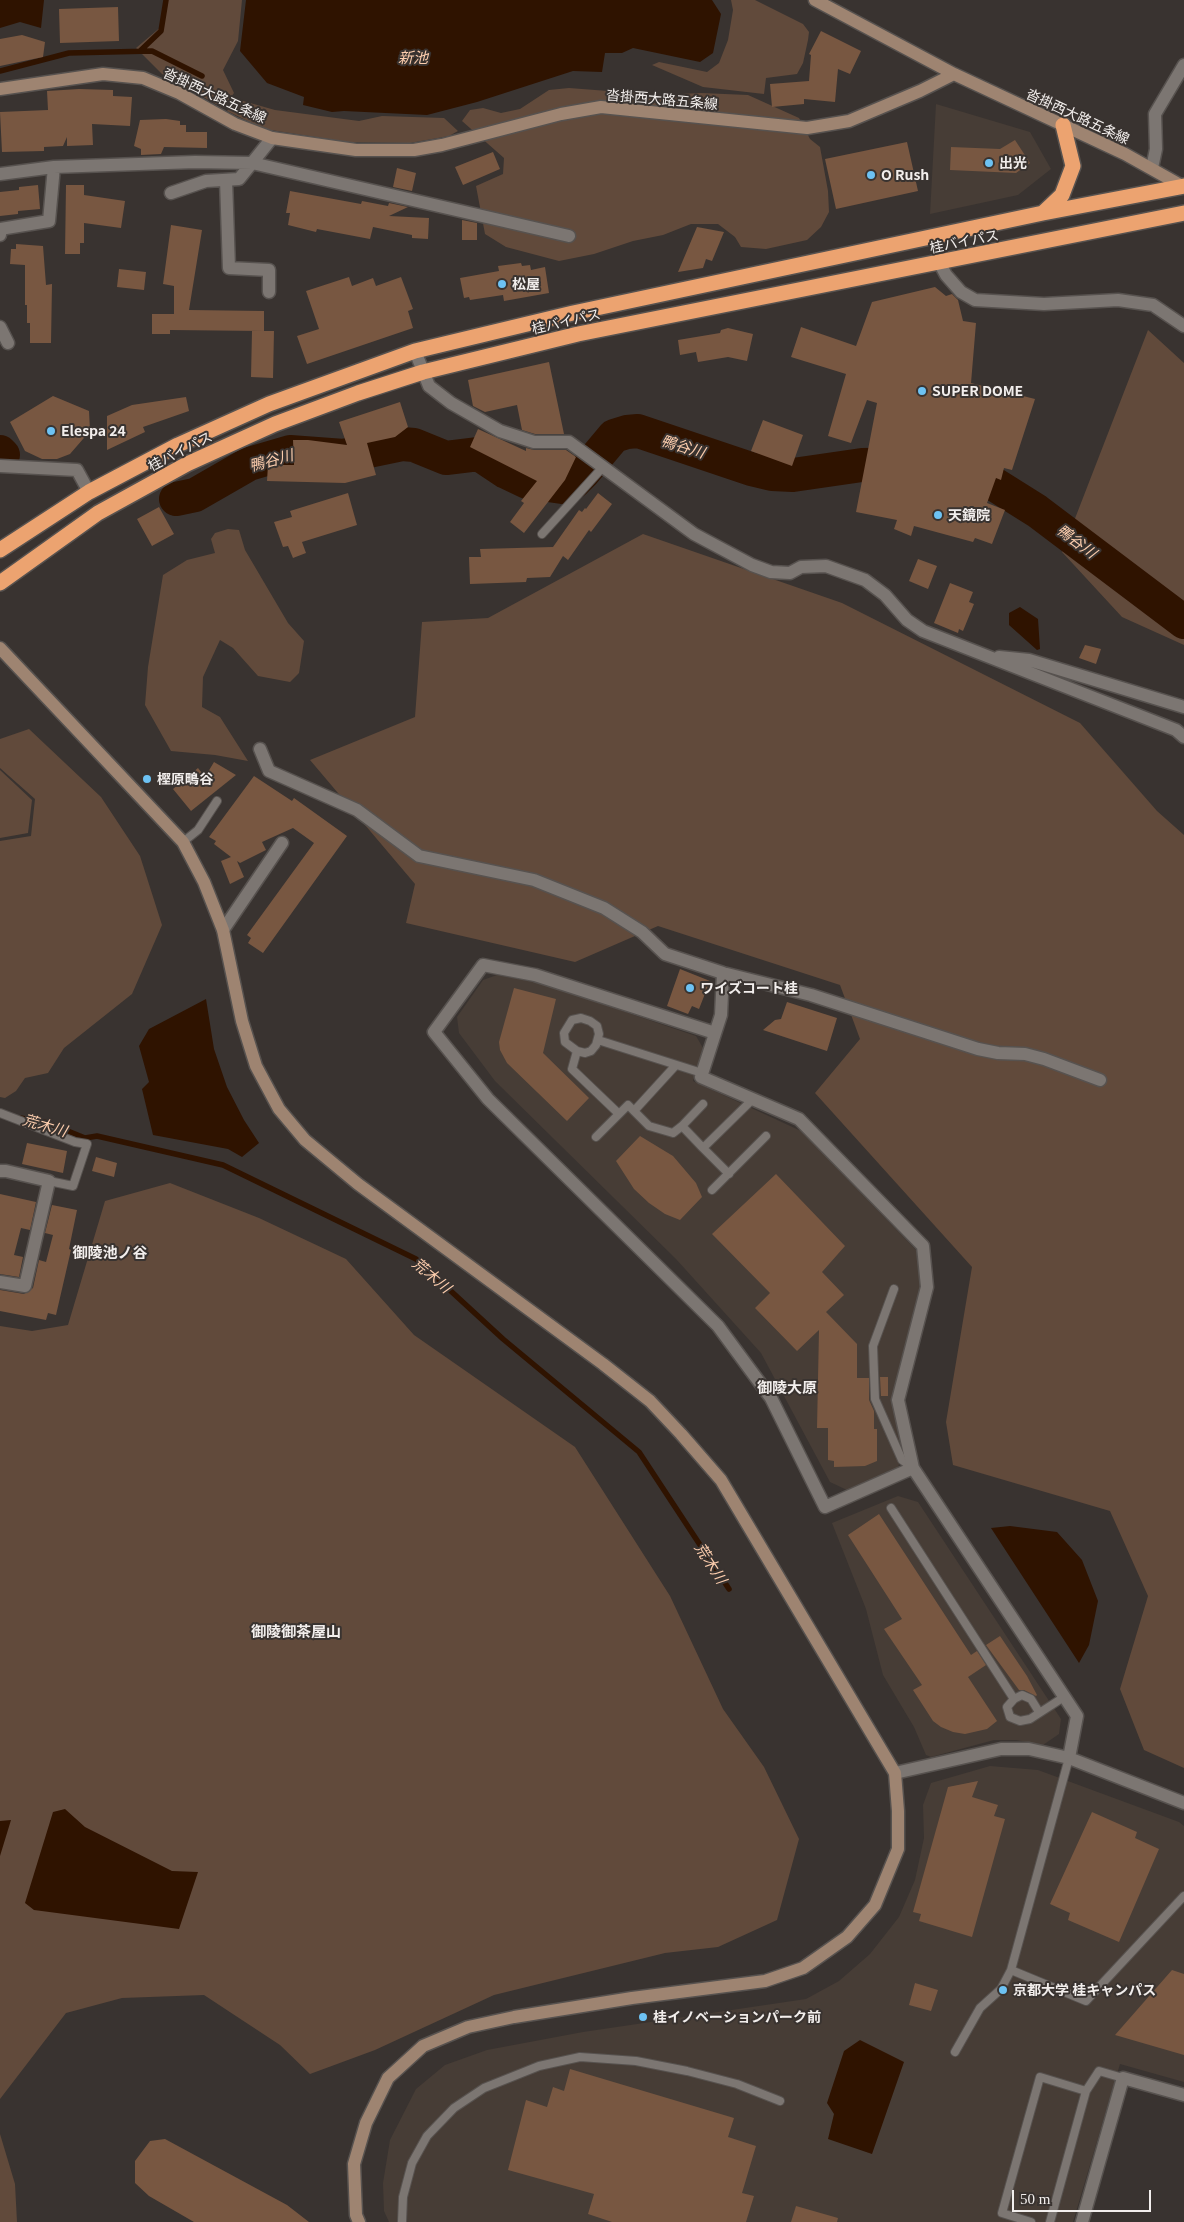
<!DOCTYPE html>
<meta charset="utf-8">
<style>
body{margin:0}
#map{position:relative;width:1184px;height:2222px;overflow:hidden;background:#393330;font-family:Georgia,serif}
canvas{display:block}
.scale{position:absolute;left:1012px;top:2190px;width:139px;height:22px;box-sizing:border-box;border:2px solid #f2eeec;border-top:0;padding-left:6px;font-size:15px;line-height:18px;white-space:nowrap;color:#f2eeec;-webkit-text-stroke:4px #393330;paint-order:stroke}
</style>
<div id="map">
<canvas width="1184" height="2222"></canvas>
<div class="scale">50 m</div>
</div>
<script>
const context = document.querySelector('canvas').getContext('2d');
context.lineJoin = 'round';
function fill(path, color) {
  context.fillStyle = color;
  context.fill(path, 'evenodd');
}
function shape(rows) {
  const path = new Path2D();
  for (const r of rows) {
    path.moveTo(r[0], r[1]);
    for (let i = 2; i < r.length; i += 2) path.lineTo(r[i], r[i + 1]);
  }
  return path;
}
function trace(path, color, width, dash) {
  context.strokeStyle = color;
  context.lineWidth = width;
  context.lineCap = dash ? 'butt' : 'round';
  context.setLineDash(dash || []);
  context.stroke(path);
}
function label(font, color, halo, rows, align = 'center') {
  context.font = font + ' Georgia,"Noto Sans JP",serif';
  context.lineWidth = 4;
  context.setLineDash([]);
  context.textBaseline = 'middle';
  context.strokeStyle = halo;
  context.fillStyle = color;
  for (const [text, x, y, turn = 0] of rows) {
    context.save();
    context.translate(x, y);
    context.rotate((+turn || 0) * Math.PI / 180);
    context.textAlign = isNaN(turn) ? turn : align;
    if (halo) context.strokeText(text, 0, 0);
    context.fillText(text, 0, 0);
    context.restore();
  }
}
fill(shape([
 [936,104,1030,132,1051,169,1018,195,930,214],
 [497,975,540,983,696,1036,703,1048,693,1081,801,1131,917,1251,922,1281,892,1397,904,1454,897,1469,847,1490,830,1482,761,1353,676,1259,495,1081,459,1033,457,1017,483,980],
 [898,1496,918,1502,1061,1719,1059,1734,1043,1745,1016,1740,994,1740,931,1757,926,1755,914,1727,883,1675,866,1609,832,1523],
 [990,1766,1038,1770,1179,1822,1184,1826,1184,2082,1120,2064,1073,2222,389,2222,384,2211,383,2183,390,2140,416,2089,445,2065,487,2050,583,2032,806,1999,839,1981,870,1954,899,1917,915,1880,924,1838,923,1805,931,1783]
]), '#473d36');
fill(shape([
 [164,0,242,0,238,41,223,70,234,93,223,108,162,74,136,48,162,26],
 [731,0,755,0,803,24,809,32,808,40,803,63,797,74,766,78,764,94,703,87,652,65,659,62,707,72,719,63,728,40,733,10],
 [569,88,660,95,701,93,748,95,799,118,810,139,820,147,828,191,829,212,821,227,807,240,766,249,741,247,735,237,718,224,691,224,663,235,633,241,594,254,559,261,506,247,485,234,476,186,503,174,504,158,462,121,470,110,483,108,501,113,520,109,549,90],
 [236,99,275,110,359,121,382,116,444,118,458,131,449,136,410,143,348,142,264,129,227,111],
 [1148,330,1184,363,1184,645,1122,617,1062,552],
 [228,529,239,530,245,550,288,623,304,641,299,673,290,682,258,676,233,648,220,640,203,677,202,707,220,717,248,761,215,755,171,751,145,705,148,667,163,575,187,560,215,553,211,539,215,533],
 [643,534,842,603,1080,723,1157,811,1184,835,1184,1768,1144,1750,1120,1689,1148,1596,1110,1511,953,1465,946,1422,972,1267,815,1093,860,1039,840,985,658,926,575,962,406,923,415,884,310,760,415,717,422,622,488,618],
 [29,729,101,797,140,856,162,925,132,994,64,1048,48,1073,25,1078,16,1091,5,1098,0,1097,0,841,31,836,35,799,0,768,0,739],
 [0,770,32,800,28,833,0,838],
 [170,1183,259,1218,346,1259,414,1335,575,1447,670,1596,723,1709,764,1767,799,1839,777,1920,718,1947,665,1953,494,1995,375,2050,310,2074,280,2045,204,1995,122,1998,66,2013,0,2099,0,1326,32,1331,68,1325,105,1201],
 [0,2134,15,2184,17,2222,0,2222]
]), '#614a3b');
fill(shape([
 [0,0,44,0,41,28,20,22,0,28],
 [246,0,712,0,721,14,713,53,700,62,633,48,622,53,605,53,602,72,573,71,477,102,427,115,344,111,332,112,303,105,304,97,267,83,240,51],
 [1020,607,1038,619,1040,649,1037,650,1009,625,1009,613],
 [206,999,214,1049,227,1087,244,1120,259,1143,242,1157,228,1149,153,1135,142,1089,149,1082,139,1046,149,1029],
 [1010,1526,1057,1532,1082,1560,1098,1601,1089,1645,1079,1663,991,1528],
 [65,1809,85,1827,172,1871,198,1872,179,1929,34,1910,25,1903,53,1812],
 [11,1820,0,1856,0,1821],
 [860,2040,904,2062,872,2154,828,2139,834,2114,827,2103,844,2051]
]), '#2f1300');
trace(shape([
 [140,51,161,31,166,0],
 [0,71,69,53,152,51,202,76],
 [20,1118,48,1123,85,1138,97,1136,223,1165,416,1259,503,1339,639,1452,729,1589]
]), '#2f1300', 5.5);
trace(shape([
 [0,452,3,455],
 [176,499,195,495,249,464,290,452,344,456,402,444,414,445,446,458,479,454,506,472,527,482,562,487,574,482,583,473,614,436,627,432,638,431,751,469,772,474,793,475,862,465,921,464,955,471,994,484,1037,511,1184,622]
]), '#2f1300', 34);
fill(shape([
 [118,7,119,41,60,43,59,9],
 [821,31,861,51,850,74,838,69,835,102,804,99,804,104,772,107,770,84,809,81,811,55,809,54],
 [22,35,45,42,43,57,0,66,0,39],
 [79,89,113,90,113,96,132,97,130,126,92,124,93,145,67,146,67,137,63,146,44,147,44,151,2,152,0,112,48,110,47,91],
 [166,119,180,121,180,125,186,125,186,132,207,132,207,148,164,147,161,154,141,155,141,149,134,146,140,120],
 [1015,140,1030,163,1016,173,950,170,951,147,1000,149],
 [907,142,918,191,836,209,825,159],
 [493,152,500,169,463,185,455,167],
 [397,168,416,173,412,191,393,187],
 [38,185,40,209,18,211,18,214,0,216,0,192,19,190,19,187],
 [66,185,84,185,84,195,125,201,121,228,84,223,84,243,80,243,80,254,65,254],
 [290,191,361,204,362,201,388,206,389,203,408,207,389,216,429,218,428,239,412,238,412,235,373,227,370,239,317,229,316,232,288,225,290,213,286,213],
 [462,220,477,223,477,240,462,240],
 [171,225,202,230,189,310,264,311,264,331,170,330,170,334,152,334,152,314,174,314,174,286,163,284],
 [697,227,724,232,712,261,706,259,703,268,678,272],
 [16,244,43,246,46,285,52,284,51,343,30,343,30,323,27,323,27,305,25,305,25,265,10,264,11,249,16,249],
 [521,263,522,266,530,265,531,270,545,267,549,293,504,301,503,295,470,300,469,297,464,298,460,278,499,271,498,266],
 [119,269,146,272,144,290,117,287],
 [349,277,352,286,373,278,376,286,401,277,413,309,408,311,413,328,307,364,297,336,319,329,306,291],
 [935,287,946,296,952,294,958,300,963,321,976,323,971,383,1035,399,1012,470,1004,468,1001,480,996,478,987,503,1005,510,992,544,975,538,973,542,914,526,911,536,894,529,897,520,856,512,877,403,867,400,851,443,828,436,846,374,791,357,801,327,856,346,872,302],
 [728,328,753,334,747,361,728,357,698,362,696,352,680,355,678,340,720,333,721,330],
 [252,331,274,331,273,378,251,377],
 [549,362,564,434,535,434,522,430,517,405,485,412,473,406,468,380],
 [53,396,89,411,90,431,70,454,57,459,42,459,25,451,10,422],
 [186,397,189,411,143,427,145,432,107,450,107,416,132,405],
 [400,402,408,427,395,437,367,443,376,475,345,483,267,481,268,465,294,465,293,440,308,440,347,445,339,422],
 [763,420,803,435,792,466,751,451],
 [478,429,526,451,526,448,534,450,566,450,576,457,565,480,524,533,510,522,524,503,521,501,537,481,470,447],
 [348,493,357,525,302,542,306,553,293,558,288,546,283,547,274,522,292,517,290,511],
 [598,493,612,504,591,532,589,530,568,560,563,556,550,577,527,578,526,582,470,584,469,557,481,557,480,549,553,547,579,510,582,512,585,508,586,509],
 [159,507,174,534,152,546,137,519],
 [918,559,937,566,928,589,909,581],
 [950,583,973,592,969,602,974,604,963,631,959,629,958,633,934,623],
 [1085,645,1101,649,1096,664,1079,658],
 [214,762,236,775,191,811,173,789,198,768,205,777],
 [254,776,292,801,294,798,347,836,263,953,248,943,251,938,247,935,314,843,293,828,262,842,266,850,240,863,237,861,244,877,230,884,221,861,231,857,214,844,216,841,209,837],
 [680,969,710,981,699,1009,692,1006,688,1014,667,1006],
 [514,988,556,999,543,1053,589,1098,567,1121,507,1063,500,1050,499,1042],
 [787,1002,837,1018,827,1051,763,1030,775,1020,781,1019],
 [640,1136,673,1156,696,1183,702,1197,680,1220,665,1214,649,1203,634,1189,616,1161],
 [27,1143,67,1151,63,1173,22,1164],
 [96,1157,117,1163,114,1177,92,1171],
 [776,1174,845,1246,822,1272,844,1295,826,1312,857,1344,857,1378,869,1378,869,1400,874,1411,874,1429,877,1429,877,1461,865,1466,834,1467,834,1461,828,1460,828,1428,817,1428,819,1330,797,1351,755,1308,770,1293,712,1234],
 [0,1194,36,1202,30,1230,21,1228,14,1255,23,1257,19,1277,0,1274],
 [52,1205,77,1210,69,1249,71,1250,56,1315,48,1313,46,1320,0,1311,0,1290,24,1294,33,1288,39,1260,46,1262,53,1235,45,1233],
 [880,1377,888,1377,888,1396,881,1396],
 [879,1514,971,1655,977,1651,986,1665,968,1677,997,1721,987,1729,965,1734,953,1732,941,1727,933,1721,913,1690,922,1685,884,1629,902,1619,848,1535],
 [1000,1636,1027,1676,1037,1695,1036,1696,1024,1690,1019,1690,986,1645],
 [978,1781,972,1797,998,1805,994,1816,1005,1819,972,1937,919,1921,921,1914,913,1912,948,1787],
 [1092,1812,1137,1832,1135,1838,1159,1849,1119,1942,1068,1920,1070,1913,1050,1904],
 [1172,1970,1184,1974,1184,2055,1115,2035],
 [915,1983,938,1990,931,2011,909,2005],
 [570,2069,734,2118,728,2137,756,2146,742,2193,754,2196,746,2222,612,2222,588,2214,594,2194,508,2170,526,2100,547,2107,553,2087,564,2091],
 [165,2139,287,2205,309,2222,194,2222,149,2196,135,2183,135,2161,150,2141],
 [796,2206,838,2218,837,2222,791,2222]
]), '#785741');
const lane = shape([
 [542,534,603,467],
 [183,842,198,830,217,801],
 [598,1040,702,1073],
 [577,1051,565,1042,564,1033,572,1020,581,1018,590,1021,597,1026,599,1034,596,1045,591,1051,585,1053,577,1051,572,1069,619,1114],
 [634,1111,676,1065],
 [0,1113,75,1142,87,1144,73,1186,49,1181],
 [682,1126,703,1104],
 [596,1137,628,1105,649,1126,673,1133,682,1126,703,1148,753,1099],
 [703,1148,729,1174],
 [712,1190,766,1136],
 [894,1289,873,1346,875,1399,902,1460,913,1468],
 [891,1508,1014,1699,1007,1707,1010,1717,1020,1721,1030,1719,1064,1697],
 [1014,1699,1022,1695,1031,1699,1039,1712],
 [1011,1970,1086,2001,1184,1896],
 [955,2052,980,2008,1001,1989,1011,1970,1069,1758],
 [1086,2091,1099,2071,1123,2078],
 [402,2222,403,2197,412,2163,427,2136,454,2108,484,2088,539,2066,580,2057,636,2061,687,2071,737,2084,780,2101],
 [1031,2222,1002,2213,1040,2077,1086,2091,1050,2222]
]);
const street = shape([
 [1152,168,1156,149,1155,114,1184,65],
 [0,174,54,167,195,162,252,163,272,138],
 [226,180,229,268,269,270,269,292],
 [171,193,206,181,239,179,252,163,569,236],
 [0,235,0,229,49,221,54,167],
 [939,262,946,275,961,292,975,300,1044,304,1118,300,1153,305,1184,326],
 [0,327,8,343],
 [415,351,429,386,451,403,500,431,534,442,569,442,694,534,752,565,771,572,790,573,801,567,826,566,865,580,885,595,907,620,923,631,1176,730,1184,737],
 [0,466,77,470,89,492],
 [999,657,1029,660,1184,707],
 [260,749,269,771,357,810,419,856,534,880,604,908,642,932,665,954,723,973,811,995,978,1049,998,1053,1025,1054,1044,1059,1100,1080],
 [223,930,282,843],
 [723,973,721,1015,701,1077,799,1119,923,1246,927,1287,898,1400,913,1468,1077,1716,1069,1758],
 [715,1033,535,975,483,965,434,1032,488,1099,718,1326,771,1398,825,1507,913,1468],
 [0,1171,6,1171,49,1181,25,1286,0,1282],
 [895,1773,1001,1749,1029,1749,1069,1758,1184,1803],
 [1082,2222,1123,2078,1184,2095]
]);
const secondary = shape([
 [815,0,954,74,1125,154,1184,187],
 [0,89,103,74,143,78,179,93,235,124,272,138,356,150,414,150,442,145,561,114,601,107,807,128,849,121,920,91,954,74],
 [0,648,183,842,204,882,223,930,242,1021,256,1066,279,1109,305,1140,358,1184,603,1364,650,1401,681,1434,721,1480,895,1773,898,1811,898,1849,875,1905,847,1937,803,1968,765,1981,632,1998,514,2017,468,2027,423,2046,388,2078,366,2123,354,2164,356,2215,359,2222]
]);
const highway = shape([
 [1043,213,1062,195,1073,166,1063,125],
 [0,550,89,492,178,445,269,404,415,351,573,313,1043,213,1184,186],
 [0,583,98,513,187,464,275,424,358,393,423,372,578,334,1184,213]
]);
trace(lane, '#57524f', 10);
trace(street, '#57524f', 15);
trace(secondary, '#57524f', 15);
trace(highway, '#57524f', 18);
trace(lane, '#7c7672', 8);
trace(street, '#7c7672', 12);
trace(secondary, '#9e8471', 12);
trace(highway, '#eca370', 15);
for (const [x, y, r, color] of [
 [989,163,5,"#6dc2f3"],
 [871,175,5,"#6dc2f3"],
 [502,284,5,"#6dc2f3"],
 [922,391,5,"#6dc2f3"],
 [51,431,5,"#6dc2f3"],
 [938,515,5,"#6dc2f3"],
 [147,779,5,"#6dc2f3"],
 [690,988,5,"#6dc2f3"],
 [1003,1990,5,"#6dc2f3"],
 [643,2017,5,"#6dc2f3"]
]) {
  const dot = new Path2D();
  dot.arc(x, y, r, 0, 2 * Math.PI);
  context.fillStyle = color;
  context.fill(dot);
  trace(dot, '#393330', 2);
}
label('14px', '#f2eeec', '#393330', [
 ["沓掛西大路五条線",215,95,25],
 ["沓掛西大路五条線",662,99,5],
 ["沓掛西大路五条線",1078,116,25],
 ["桂バイパス",964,241,-11],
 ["桂バイパス",566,321,-13],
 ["桂バイパス",180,451,-27]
]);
label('bold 14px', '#f2eeec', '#393330', [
 ["出光",999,163],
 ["O Rush",881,175],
 ["松屋",512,284],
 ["SUPER DOME",932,391],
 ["Elespa 24",61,431],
 ["天鏡院",948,515],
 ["樫原鴫谷",157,779],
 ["ワイズコート桂",700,988],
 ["京都大学 桂キャンパス",1013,1990],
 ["桂イノベーションパーク前",653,2017]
], 'left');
label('italic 15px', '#fccdad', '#393330', [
 ["新池",413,57],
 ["鴨谷川",683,446,17],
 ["鴨谷川",271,460,-15],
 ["鴨谷川",1077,541,37],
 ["荒木川",45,1125,16],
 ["荒木川",432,1275,40],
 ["荒木川",711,1563,57]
]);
label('bold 15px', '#f2eeec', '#393330', [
 ["御陵池ノ谷",110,1252],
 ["御陵大原",787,1387],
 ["御陵御茶屋山",296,1631]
]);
</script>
